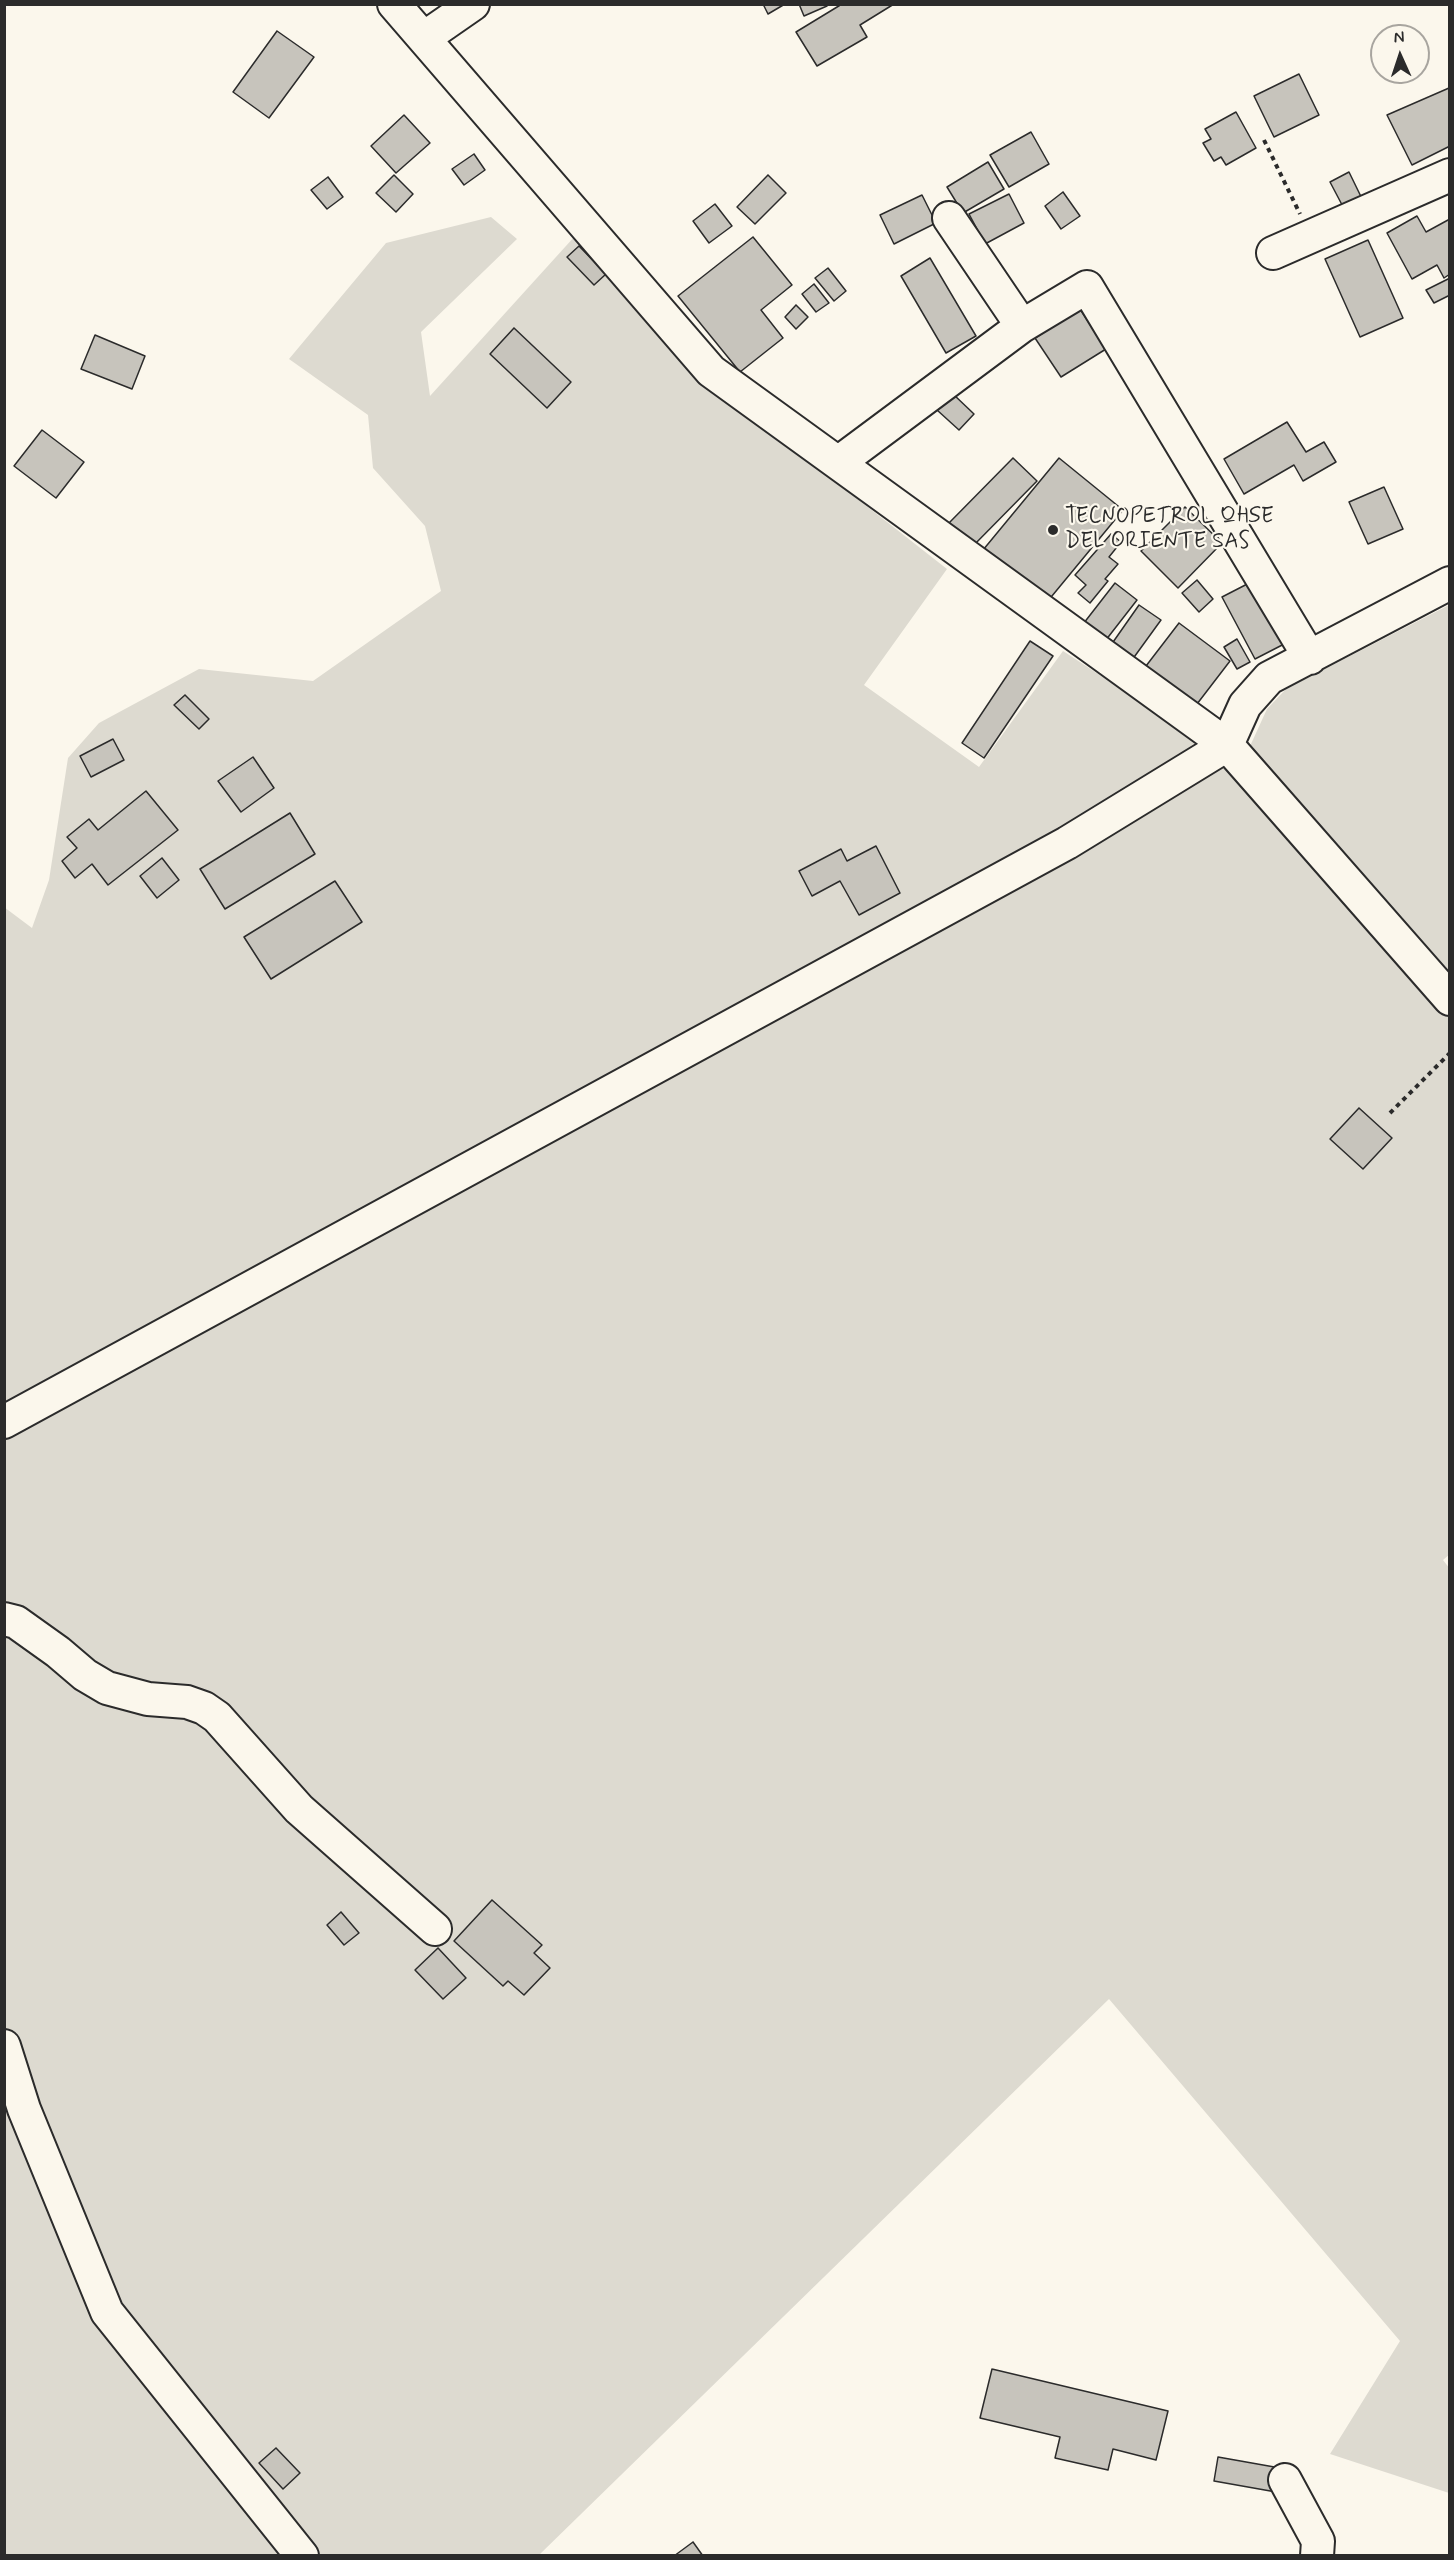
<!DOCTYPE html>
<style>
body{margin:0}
#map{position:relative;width:1454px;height:2560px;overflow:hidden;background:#fbf7ec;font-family:Mynerve,sans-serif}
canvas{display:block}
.frame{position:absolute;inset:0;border:6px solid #2b2b2b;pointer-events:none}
.north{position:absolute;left:1370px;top:24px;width:60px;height:60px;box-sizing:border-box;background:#fbf7ec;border:2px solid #a8a59f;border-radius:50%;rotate:357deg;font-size:16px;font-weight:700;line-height:24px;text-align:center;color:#2b2b2b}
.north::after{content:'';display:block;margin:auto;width:21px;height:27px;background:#2b2b2b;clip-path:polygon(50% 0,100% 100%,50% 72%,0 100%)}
</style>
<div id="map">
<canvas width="1454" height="2560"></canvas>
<div class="frame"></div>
<div class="north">N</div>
</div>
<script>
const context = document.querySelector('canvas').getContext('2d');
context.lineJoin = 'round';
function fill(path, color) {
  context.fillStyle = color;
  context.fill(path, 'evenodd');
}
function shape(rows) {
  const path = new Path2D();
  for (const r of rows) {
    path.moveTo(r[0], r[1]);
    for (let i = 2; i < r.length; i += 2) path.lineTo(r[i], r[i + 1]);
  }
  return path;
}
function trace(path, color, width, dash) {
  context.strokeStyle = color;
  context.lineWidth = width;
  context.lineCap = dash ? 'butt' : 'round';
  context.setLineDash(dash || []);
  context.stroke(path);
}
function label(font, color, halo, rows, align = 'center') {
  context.font = font + ' Mynerve,sans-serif';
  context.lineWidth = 4.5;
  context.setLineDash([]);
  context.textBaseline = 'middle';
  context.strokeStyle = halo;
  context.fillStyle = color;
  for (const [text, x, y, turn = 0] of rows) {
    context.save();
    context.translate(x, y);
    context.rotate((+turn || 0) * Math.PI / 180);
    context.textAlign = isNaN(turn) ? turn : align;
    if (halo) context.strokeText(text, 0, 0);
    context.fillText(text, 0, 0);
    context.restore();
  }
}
fill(shape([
 [491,217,517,239,421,332,430,396,575,236,702,377,947,569,864,685,979,767,1063,651,1227,758,1251,744,1267,709,1286,689,1449,605,1450,1554,1443,1560,1450,1569,1449,2493,1330,2454,1400,2341,1109,1999,539,2555,5,2555,4,907,32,928,49,880,68,758,99,723,199,669,313,681,441,591,425,526,373,468,368,415,289,359,386,243]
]), '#dddad0');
const building = shape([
 [763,4,785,4,768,14,763,4],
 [799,4,826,4,827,6,804,16,799,4],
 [842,4,894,4,860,25,867,37,817,66,796,32,842,4],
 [277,31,314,57,269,118,233,92,277,31],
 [1299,74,1319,115,1274,137,1254,96,1299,74],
 [1449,88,1450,146,1412,165,1387,115,1449,88],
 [1236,112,1256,148,1226,165,1221,157,1214,161,1203,143,1211,139,1205,129,1236,112],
 [404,115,430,143,396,173,371,146,404,115],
 [1031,132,1049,164,1009,187,990,155,1031,132],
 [474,154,485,170,464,185,452,169,474,154],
 [988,162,1004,189,963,213,947,187,988,162],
 [1349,172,1368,211,1350,220,1330,182,1349,172],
 [394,175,413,194,396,212,376,193,394,175],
 [768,175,786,193,755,224,737,207,768,175],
 [328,177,343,197,327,209,311,190,328,177],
 [1063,192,1080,216,1061,229,1045,206,1063,192],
 [1009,194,1024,223,985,244,969,214,1009,194],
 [922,195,936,223,894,244,880,215,922,195],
 [715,204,732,226,709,243,693,221,715,204],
 [1417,216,1426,232,1448,220,1450,222,1450,274,1444,278,1437,265,1412,279,1387,233,1417,216],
 [753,237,792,285,761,310,783,338,740,372,678,296,753,237],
 [1368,240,1403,318,1360,337,1325,259,1368,240],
 [579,246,606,274,594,285,567,257,579,246],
 [930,258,976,336,946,353,901,276,930,258],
 [828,268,846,291,834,301,815,278,828,268],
 [1450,278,1450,295,1434,303,1426,290,1450,278],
 [814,284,829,303,816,312,802,294,814,284],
 [796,305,808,317,796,329,785,317,796,305],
 [1080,309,1106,349,1061,377,1035,338,1080,309],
 [514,328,571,382,547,408,490,354,514,328],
 [95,335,145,356,132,389,81,369,95,335],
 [953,394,974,414,959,430,937,410,953,394],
 [1287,422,1306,452,1324,442,1336,462,1303,481,1294,465,1244,494,1224,459,1287,422],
 [42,430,84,462,56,498,14,466,42,430],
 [1013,458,1037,481,972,547,948,524,1013,458],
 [1059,458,1123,510,1047,602,983,550,1059,458],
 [1384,487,1403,529,1368,544,1349,502,1384,487],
 [1185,507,1222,543,1178,588,1141,551,1185,507],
 [1111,534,1121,542,1109,557,1118,564,1105,579,1108,581,1090,603,1078,593,1086,585,1075,575,1111,534],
 [1257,579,1290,641,1255,659,1222,597,1257,579],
 [1197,580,1213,599,1199,612,1182,593,1197,580],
 [1115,583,1137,600,1102,645,1080,628,1115,583],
 [1139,605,1161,620,1132,660,1111,645,1139,605],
 [1179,623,1230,661,1197,704,1146,666,1179,623],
 [1237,639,1250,662,1237,669,1224,647,1237,639],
 [1030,641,1053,656,984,758,962,743,1030,641],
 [185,695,209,719,199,729,174,705,185,695],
 [113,739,124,760,91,777,80,756,113,739],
 [253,757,274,788,241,812,218,781,253,757],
 [146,791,178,830,108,885,92,864,75,878,62,861,77,848,67,837,89,819,98,830,146,791],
 [290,813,315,854,225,909,200,869,290,813],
 [876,846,900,893,859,915,840,881,812,896,799,871,841,849,847,861,876,846],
 [162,858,179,880,157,898,140,876,162,858],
 [335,881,362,922,271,979,244,937,335,881],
 [1359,1108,1392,1138,1363,1169,1330,1139,1359,1108],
 [492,1900,542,1945,534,1953,550,1968,524,1995,508,1981,503,1986,454,1941,492,1900],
 [341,1912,359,1933,344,1945,327,1925,341,1912],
 [438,1948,466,1978,443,1999,415,1970,438,1948],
 [992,2369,1168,2411,1156,2460,1113,2449,1108,2470,1055,2458,1060,2437,980,2418,992,2369],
 [276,2448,300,2473,283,2489,259,2463,276,2448],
 [1218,2457,1280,2468,1276,2492,1214,2481,1218,2457],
 [693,2542,703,2556,674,2556,693,2542]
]);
fill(building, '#c7c4bc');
trace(building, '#2b2b2b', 1.5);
const minor = shape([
 [394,4,711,371,1227,745,1450,999],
 [424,38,473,4],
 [949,218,1022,326],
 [1273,253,1450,175],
 [838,463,1022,326,1087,287,1310,658],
 [4,1422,1067,843,1227,745,1245,705,1269,678,1450,583],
 [4,1619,16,1622,58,1652,85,1675,107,1688,148,1699,187,1702,204,1708,217,1717,299,1809,435,1929],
 [4,2046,24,2109,107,2312,302,2556],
 [1285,2480,1318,2541,1317,2556]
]);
trace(minor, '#2b2b2b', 36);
trace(shape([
 [1264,140,1300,214],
 [1390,1113,1450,1053]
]), '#2b2b2b', 4, [4.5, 4.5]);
trace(minor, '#fbf7ec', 32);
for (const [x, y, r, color] of [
 [1053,530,6,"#2b2b2b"]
]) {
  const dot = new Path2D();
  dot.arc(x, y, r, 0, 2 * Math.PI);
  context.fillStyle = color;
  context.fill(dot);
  trace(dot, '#fbf7ec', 2);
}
label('22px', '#2b2b2b', '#fbf7ec', [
 ["TECNOPETROL QHSE",1065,517],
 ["DEL ORIENTE SAS",1065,542]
], 'left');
</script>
